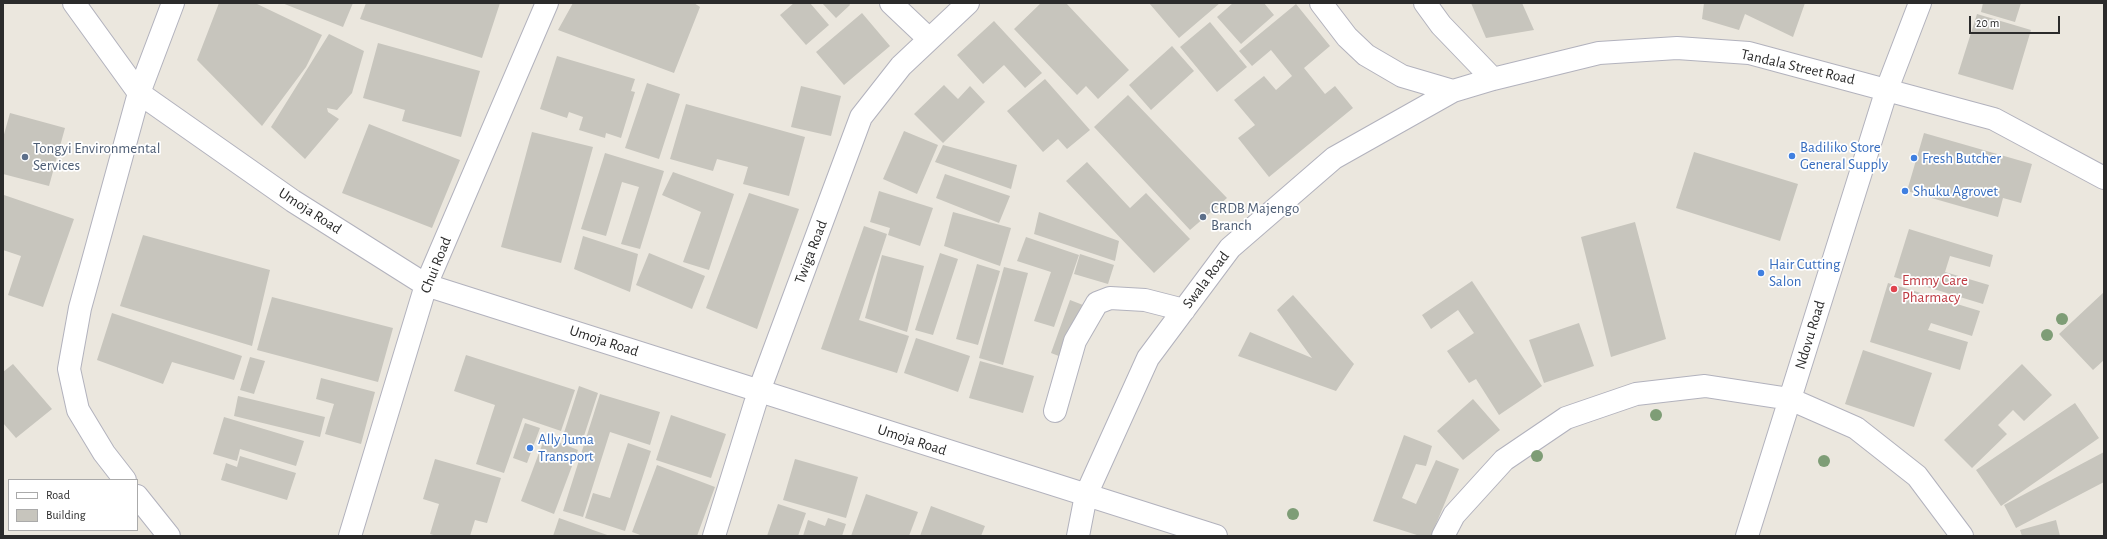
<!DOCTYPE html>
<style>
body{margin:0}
#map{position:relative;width:2107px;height:539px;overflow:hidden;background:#ebe7de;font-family:"Alegreya Sans",sans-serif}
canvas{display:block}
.frame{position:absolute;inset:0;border:4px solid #2b2b2b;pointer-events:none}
.legend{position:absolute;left:8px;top:479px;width:130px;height:52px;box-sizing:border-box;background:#fff;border:1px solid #aaa;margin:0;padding:5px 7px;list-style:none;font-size:12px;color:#2b2b2b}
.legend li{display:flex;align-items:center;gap:8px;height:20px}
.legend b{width:20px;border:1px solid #aaa}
.scale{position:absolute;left:1969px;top:16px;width:91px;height:18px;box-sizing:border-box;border:2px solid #2b2b2b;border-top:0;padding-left:5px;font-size:12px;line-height:14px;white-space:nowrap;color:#2b2b2b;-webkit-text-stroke:3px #fff;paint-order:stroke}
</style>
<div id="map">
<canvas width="2107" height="539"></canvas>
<div class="frame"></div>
<ul class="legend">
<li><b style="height:5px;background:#fff"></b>Road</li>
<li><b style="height:11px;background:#c7c5bd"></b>Building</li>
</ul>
<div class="scale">20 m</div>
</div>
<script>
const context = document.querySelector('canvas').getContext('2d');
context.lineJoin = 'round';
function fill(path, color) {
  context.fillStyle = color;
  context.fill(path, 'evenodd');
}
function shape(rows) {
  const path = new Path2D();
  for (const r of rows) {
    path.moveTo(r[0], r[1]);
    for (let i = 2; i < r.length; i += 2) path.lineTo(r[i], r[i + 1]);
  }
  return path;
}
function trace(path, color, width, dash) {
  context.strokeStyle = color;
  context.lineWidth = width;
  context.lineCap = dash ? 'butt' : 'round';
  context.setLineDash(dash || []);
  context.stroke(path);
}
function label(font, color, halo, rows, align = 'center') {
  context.font = font + ' "Alegreya Sans",sans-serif';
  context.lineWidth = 3.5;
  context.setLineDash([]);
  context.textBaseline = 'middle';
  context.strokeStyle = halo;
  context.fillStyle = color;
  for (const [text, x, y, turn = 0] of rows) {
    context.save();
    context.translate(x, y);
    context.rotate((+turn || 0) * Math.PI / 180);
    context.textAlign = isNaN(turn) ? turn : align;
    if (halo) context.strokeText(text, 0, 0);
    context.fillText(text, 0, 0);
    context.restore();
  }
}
fill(shape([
 [219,3,255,3,322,35,306,67,262,126,197,60],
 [282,3,353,3,343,27],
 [366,3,500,3,482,58,360,19],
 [573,3,694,3,700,7,674,73,558,30],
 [794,3,810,3,829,25,806,45,780,15],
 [822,3,849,3,850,5,836,18],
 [1041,3,1066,3,1129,70,1098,99,1086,86,1077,95,1014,29],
 [1149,3,1220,3,1179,38],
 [1233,3,1264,3,1274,15,1241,44,1217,17],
 [1471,3,1522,3,1534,30,1486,38],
 [1704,3,1805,3,1793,37,1745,14,1739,30,1702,19],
 [1983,3,2021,3,2015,22,1981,12],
 [1296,4,1330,46,1304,68,1325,94,1335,86,1353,108,1269,177,1238,138,1255,125,1234,100,1264,76,1276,90,1292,76,1271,50,1252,66,1239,51],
 [862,13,890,46,844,85,816,52],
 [1977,14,2031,30,2013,90,1958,74],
 [994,21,1042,73,1025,88,1004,65,983,84,957,55],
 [1210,22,1247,67,1217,92,1180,47],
 [329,34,364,51,352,93,337,110,327,108,328,112,339,119,305,159,271,127],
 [378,43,480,71,461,137,402,121,405,110,363,98],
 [1172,46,1194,71,1151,110,1129,85],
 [557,56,635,79,631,91,635,92,621,138,606,133,605,138,579,130,583,117,569,112,567,118,540,109],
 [1045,79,1090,130,1067,149,1058,139,1043,152,1007,111],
 [647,83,680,94,659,159,625,148],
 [944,85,958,99,970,86,985,102,943,143,914,114],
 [801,86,841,96,831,136,791,127],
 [1128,95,1227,198,1190,230,1094,127],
 [686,104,805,137,789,196,743,184,748,167,717,159,713,171,670,159],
 [10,113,65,128,49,186,3,174,3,138],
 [369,124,460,160,432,228,342,193],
 [904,131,938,145,917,194,883,179],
 [532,132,593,147,561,263,501,247],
 [1924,133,2032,164,2021,203,2003,198,1998,217,1907,191],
 [943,145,1017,165,1011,189,935,162],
 [1694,152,1798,184,1780,241,1676,208],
 [605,153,664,171,640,249,621,244,639,187,622,182,606,236,581,229],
 [1087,162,1130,208,1146,193,1190,239,1154,273,1066,181],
 [673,172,734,194,709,270,683,262,701,212,662,195],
 [945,174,1010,196,999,223,936,198],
 [879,191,933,208,920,246,888,235,890,228,870,222],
 [749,193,799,209,757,329,706,308],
 [4,195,74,219,43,307,8,295,21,256,3,250],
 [953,212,1011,228,1000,266,944,246],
 [1039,212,1119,241,1115,261,1034,234],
 [1635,222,1666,339,1611,357,1581,237],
 [864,226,887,234,859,320,909,336,897,373,821,349],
 [1909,229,1993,255,1990,267,1950,256,1945,272,1989,285,1983,304,1894,277],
 [143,235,270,270,252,346,120,306],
 [583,236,638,254,630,292,574,269],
 [1026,237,1079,255,1054,327,1034,321,1051,272,1017,261],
 [649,253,705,276,692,309,636,285],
 [940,253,958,259,933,335,915,330],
 [1080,254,1114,265,1108,284,1074,274],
 [882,255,924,266,907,332,865,318],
 [977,264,1000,271,978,345,956,339],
 [1004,267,1028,273,1003,365,979,358],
 [1472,281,1542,386,1499,415,1476,379,1469,383,1447,351,1474,333,1458,310,1431,329,1422,315],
 [1888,283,1980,311,1972,336,1931,323,1928,330,1968,342,1960,370,1870,342],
 [2104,292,2104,360,2093,370,2059,334],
 [1293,295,1354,364,1336,391,1238,356,1250,332,1312,358,1277,310],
 [272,297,393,328,378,382,257,350],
 [1070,300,1083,305,1064,358,1051,353],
 [112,313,242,356,234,380,172,362,163,384,97,360],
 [1579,323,1594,366,1544,383,1529,340],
 [916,338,970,356,958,392,904,373],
 [1863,350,1932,373,1914,427,1845,404],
 [466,355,575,390,561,431,523,418,504,473,476,464,495,405,454,391],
 [250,357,265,361,254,394,240,390],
 [980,361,1034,376,1023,413,969,398],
 [13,364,52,409,16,438,3,423,3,372],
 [2022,364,2052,395,2024,421,2013,410,1998,425,2007,434,1972,468,1944,440],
 [321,378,375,392,361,444,325,434,334,404,316,399],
 [579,386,598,393,581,445,562,439],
 [600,394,660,412,650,445,610,432,583,517,563,511],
 [238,396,325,417,320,437,234,416],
 [1473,399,1500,430,1463,460,1437,431],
 [2075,403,2099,438,2001,506,1976,470],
 [671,415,726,434,711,478,656,460],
 [224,417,304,441,296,466,240,449,237,461,213,454],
 [525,423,540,428,527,463,513,458],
 [1404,435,1432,446,1426,466,1416,464,1402,498,1416,504,1436,460,1459,469,1431,536,1420,536,1373,521],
 [545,437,578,450,554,514,521,501],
 [628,443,651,451,625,531,585,518,593,493,610,498],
 [2104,452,2104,482,2016,528,2004,505],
 [240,456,296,473,287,500,221,480,226,463,237,467],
 [435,459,501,478,487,523,475,520,470,536,437,536,430,534,439,504,423,499],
 [795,459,858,477,846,518,783,500],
 [657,465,715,487,697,536,643,536,632,532],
 [866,494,918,512,909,536,851,536],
 [778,504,806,513,798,536,767,536],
 [931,506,985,526,981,536,920,536],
 [559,518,610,536,553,536],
 [828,518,846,524,842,536,803,536,808,520,825,526],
 [2056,520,2060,536,2022,536,2020,530]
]), '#c7c5bd');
const minor = shape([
 [74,3,139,93,293,201,426,285,1216,536],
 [891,3,929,39],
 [1321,3,1347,37,1366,55,1402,76,1453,91],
 [1425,3,1441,25,1493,79],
 [1055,411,1075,341,1097,303,1110,298,1145,300,1184,310],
 [125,480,104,453,78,410,69,369,80,308,139,93,173,3],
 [137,496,169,536],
 [350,536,426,285,547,3],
 [714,536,759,391,861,117,901,66,968,3],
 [1078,536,1086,495,1148,358,1230,248,1334,158,1453,91,1493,79,1599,53,1677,48,1749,53,1994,119,2104,178],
 [1443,536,1454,515,1504,460,1566,418,1636,394,1705,386,1790,399,1856,428,1917,476,1962,536],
 [1747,536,1887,89,1920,3]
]);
trace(minor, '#b2b2bd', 24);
trace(minor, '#fff', 22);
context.fillStyle = '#7e9d76';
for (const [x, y] of [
 [2062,319],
 [2047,335],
 [1656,415],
 [1537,456],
 [1824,461],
 [1293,514]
]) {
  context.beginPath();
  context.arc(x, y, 6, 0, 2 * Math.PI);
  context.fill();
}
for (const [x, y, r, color] of [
 [1792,156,4,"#3f7fe0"],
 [25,157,4,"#5c6f8a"],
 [1914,158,4,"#3f7fe0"],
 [1905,191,4,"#3f7fe0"],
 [1203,217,4,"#5c6f8a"],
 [1761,273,4,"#3f7fe0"],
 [1894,289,4,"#e0444e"],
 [530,448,4,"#3f7fe0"]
]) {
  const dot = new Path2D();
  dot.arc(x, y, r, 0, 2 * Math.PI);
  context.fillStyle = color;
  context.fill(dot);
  trace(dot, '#fff', 1.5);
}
label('15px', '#2b2b2b', '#fff', [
 ["Tandala Street Road",1798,67,13],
 ["Umoja Road",310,211,33],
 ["Twiga Road",811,252,-69],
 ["Chui Road",436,265,-68],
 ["Swala Road",1206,280,-53],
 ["Ndovu Road",1810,335,-73],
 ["Umoja Road",604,341,18],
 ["Umoja Road",912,440,18]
]);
label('15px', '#366cbe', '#fff', [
 ["Badiliko Store",1800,147],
 ["General Supply",1800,164],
 ["Fresh Butcher",1922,158],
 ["Shuku Agrovet",1913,191],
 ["Hair Cutting",1769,264],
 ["Salon",1769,281],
 ["Ally Juma",538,439],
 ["Transport",538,456]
], 'left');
label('15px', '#4e5e75', '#fff', [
 ["Tongyi Environmental",33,148],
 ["Services",33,165],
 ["CRDB Majengo",1211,208],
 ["Branch",1211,225]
], 'left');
label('15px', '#be3a42', '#fff', [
 ["Emmy Care",1902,280],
 ["Pharmacy",1902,297]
], 'left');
</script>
